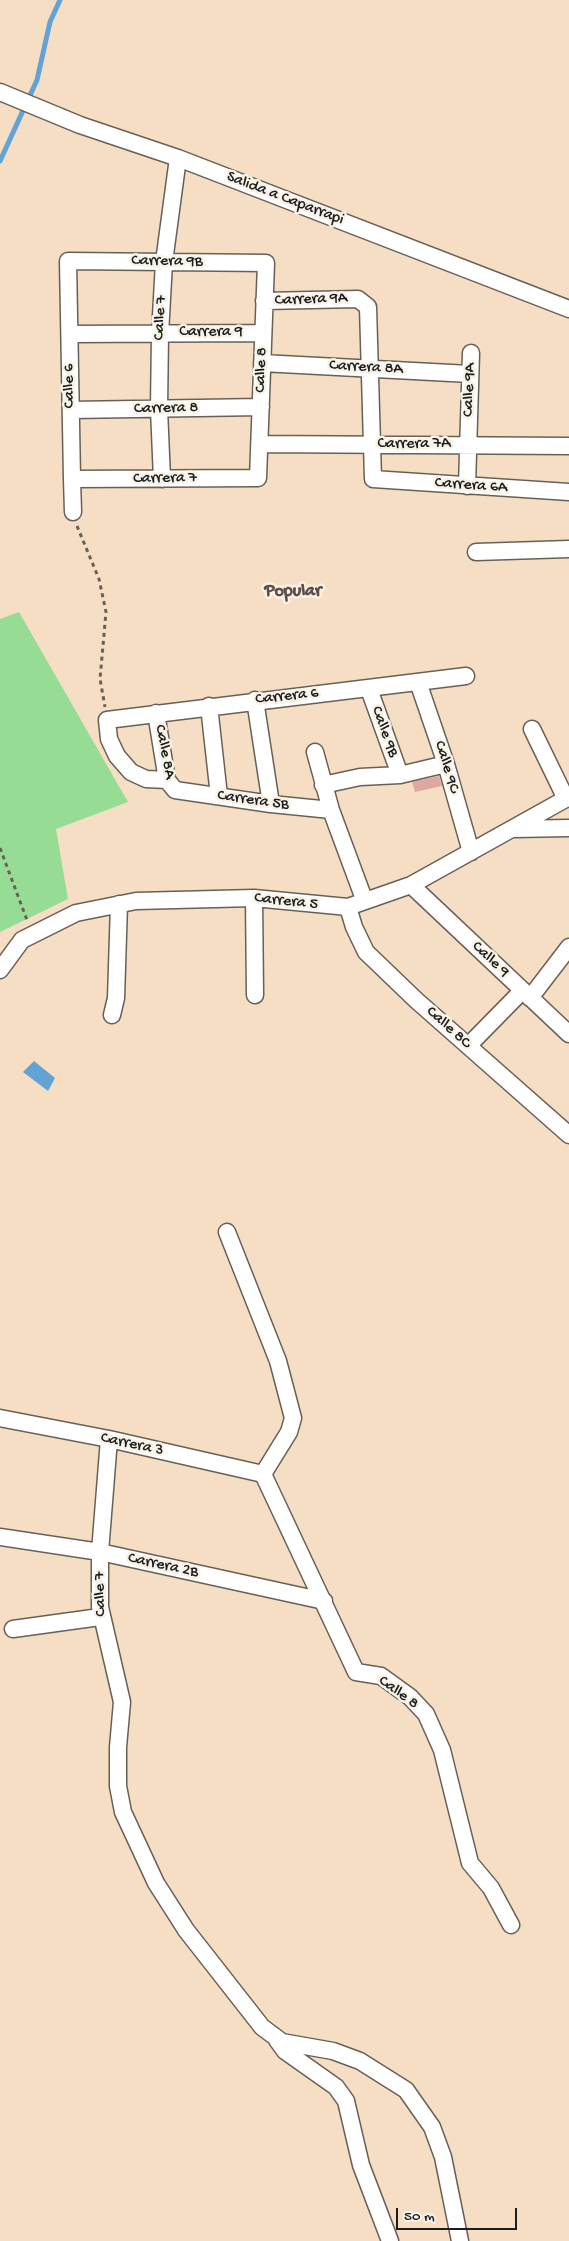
<!DOCTYPE html>
<style>
body{margin:0}
#map{position:relative;width:569px;height:2241px;overflow:hidden;background:#f5dec3;font-family:"Gochi Hand",sans-serif}
canvas{display:block}
.scale{position:absolute;left:396px;top:2208px;width:121px;height:22px;box-sizing:border-box;border:2px solid #1c1c1c;border-top:0;padding-left:6px;font-size:15px;line-height:18px;white-space:nowrap;color:#1c1c1c;-webkit-text-stroke:4px #f7f3e8;paint-order:stroke}
</style>
<div id="map">
<canvas width="569" height="2241"></canvas>
<div class="scale">50 m</div>
</div>
<script>
const context = document.querySelector('canvas').getContext('2d');
context.lineJoin = 'round';
function fill(path, color) {
  context.fillStyle = color;
  context.fill(path, 'evenodd');
}
function shape(rows) {
  const path = new Path2D();
  for (const r of rows) {
    path.moveTo(r[0], r[1]);
    for (let i = 2; i < r.length; i += 2) path.lineTo(r[i], r[i + 1]);
  }
  return path;
}
function trace(path, color, width, dash) {
  context.strokeStyle = color;
  context.lineWidth = width;
  context.lineCap = dash ? 'butt' : 'round';
  context.setLineDash(dash || []);
  context.stroke(path);
}
function label(font, color, halo, rows, align = 'center') {
  context.font = font + ' "Gochi Hand",sans-serif';
  context.lineWidth = 5;
  context.setLineDash([]);
  context.textBaseline = 'middle';
  context.strokeStyle = halo;
  context.fillStyle = color;
  for (const [text, x, y, turn = 0] of rows) {
    context.save();
    context.translate(x, y);
    context.rotate((+turn || 0) * Math.PI / 180);
    context.textAlign = isNaN(turn) ? turn : align;
    if (halo) context.strokeText(text, 0, 0);
    context.fillText(text, 0, 0);
    context.restore();
  }
}
fill(shape([
 [19,612,128,802,56,829,68,899,0,932,0,619]
]), '#96dc94');
fill(shape([
 [34,1061,55,1078,48,1091,23,1072]
]), '#60a3d4');
trace(shape([
 [0,161,37,80,50,22,60,0]
]), '#60a3d4', 5);
fill(shape([
 [439,776,442,786,415,792,412,782]
]), '#dfa7a2');
const minor = shape([
 [0,92,80,125,178,158,569,309],
 [264,301,358,299,368,307,373,479,569,492],
 [70,334,263,333],
 [262,363,470,374],
 [71,410,261,407],
 [260,444,569,446],
 [72,479,258,478,266,263,68,261,72,479,73,512],
 [162,479,159,409,160,334,164,262,178,158],
 [467,486,471,353],
 [476,552,569,549],
 [418,682,446,764,471,852],
 [369,689,400,775],
 [255,700,271,804],
 [209,706,219,796],
 [156,713,167,780,175,790,271,804,331,810],
 [532,729,566,799],
 [315,752,331,810,364,899],
 [167,780,146,779,131,772,117,756,109,739,107,720,466,676],
 [323,785,360,777,400,775,446,764],
 [514,829,569,828],
 [411,885,569,1034],
 [254,898,255,995],
 [348,907,354,927,366,952,416,1000,569,1135],
 [0,970,22,940,76,913,136,901,254,898,348,907,411,885,569,797],
 [530,998,569,947],
 [112,1015,116,998,119,904],
 [468,1046,522,991],
 [227,1232,278,1361,293,1418,289,1432,263,1474],
 [0,1418,109,1439,263,1474],
 [109,1439,100,1552,100,1607,122,1702,118,1747,118,1786,123,1812,156,1883,186,1930,262,2027,282,2042,333,2051,360,2061,406,2090,432,2127,443,2157,460,2241],
 [263,1474,356,1672,381,1676,410,1697,426,1714,442,1750,470,1863,491,1888,511,1925],
 [0,1537,100,1552,324,1601],
 [13,1629,100,1617],
 [277,2040,285,2051,336,2087,346,2101,361,2165,390,2241]
]);
trace(minor, '#686056', 19);
trace(shape([
 [77,526,99,579,106,612,100,679,105,707],
 [0,848,27,920]
]), '#686056', 3, [4, 4]);
trace(minor, '#fff', 16);
label('16px', '#1c1c1c', '#f7f3e8', [
 ["Salida a Caparrapi",285,199,21],
 ["Carrera 9B",167,262,1],
 ["Carrera 9A",311,300,-2],
 ["Calle 7",161,318,-87],
 ["Carrera 9",211,333],
 ["Carrera 8A",366,368,3],
 ["Calle 8",262,370,-88],
 ["Calle 6",70,386,-91],
 ["Calle 9A",470,390,-88],
 ["Carrera 8",166,409,-1],
 ["Carrera 7A",414,445],
 ["Carrera 7",165,479,-1],
 ["Carrera 6A",471,486,4],
 ["Carrera 6",287,697,-6],
 ["Calle 9B",384,732,70],
 ["Calle 8A",164,752,79],
 ["Calle 9C",446,767,73],
 ["Carrera 5B",253,801,8],
 ["Carrera 5",286,902,6],
 ["Calle 9",490,960,43],
 ["Calle 8C",448,1028,42],
 ["Carrera 3",132,1445,12],
 ["Carrera 2B",163,1566,12],
 ["Calle 7",101,1594,-92],
 ["Calle 8",398,1693,36]
]);
label('bold 18px', '#604d4b', '#f7f3e8', [
 ["Popular",293,592]
]);
</script>
